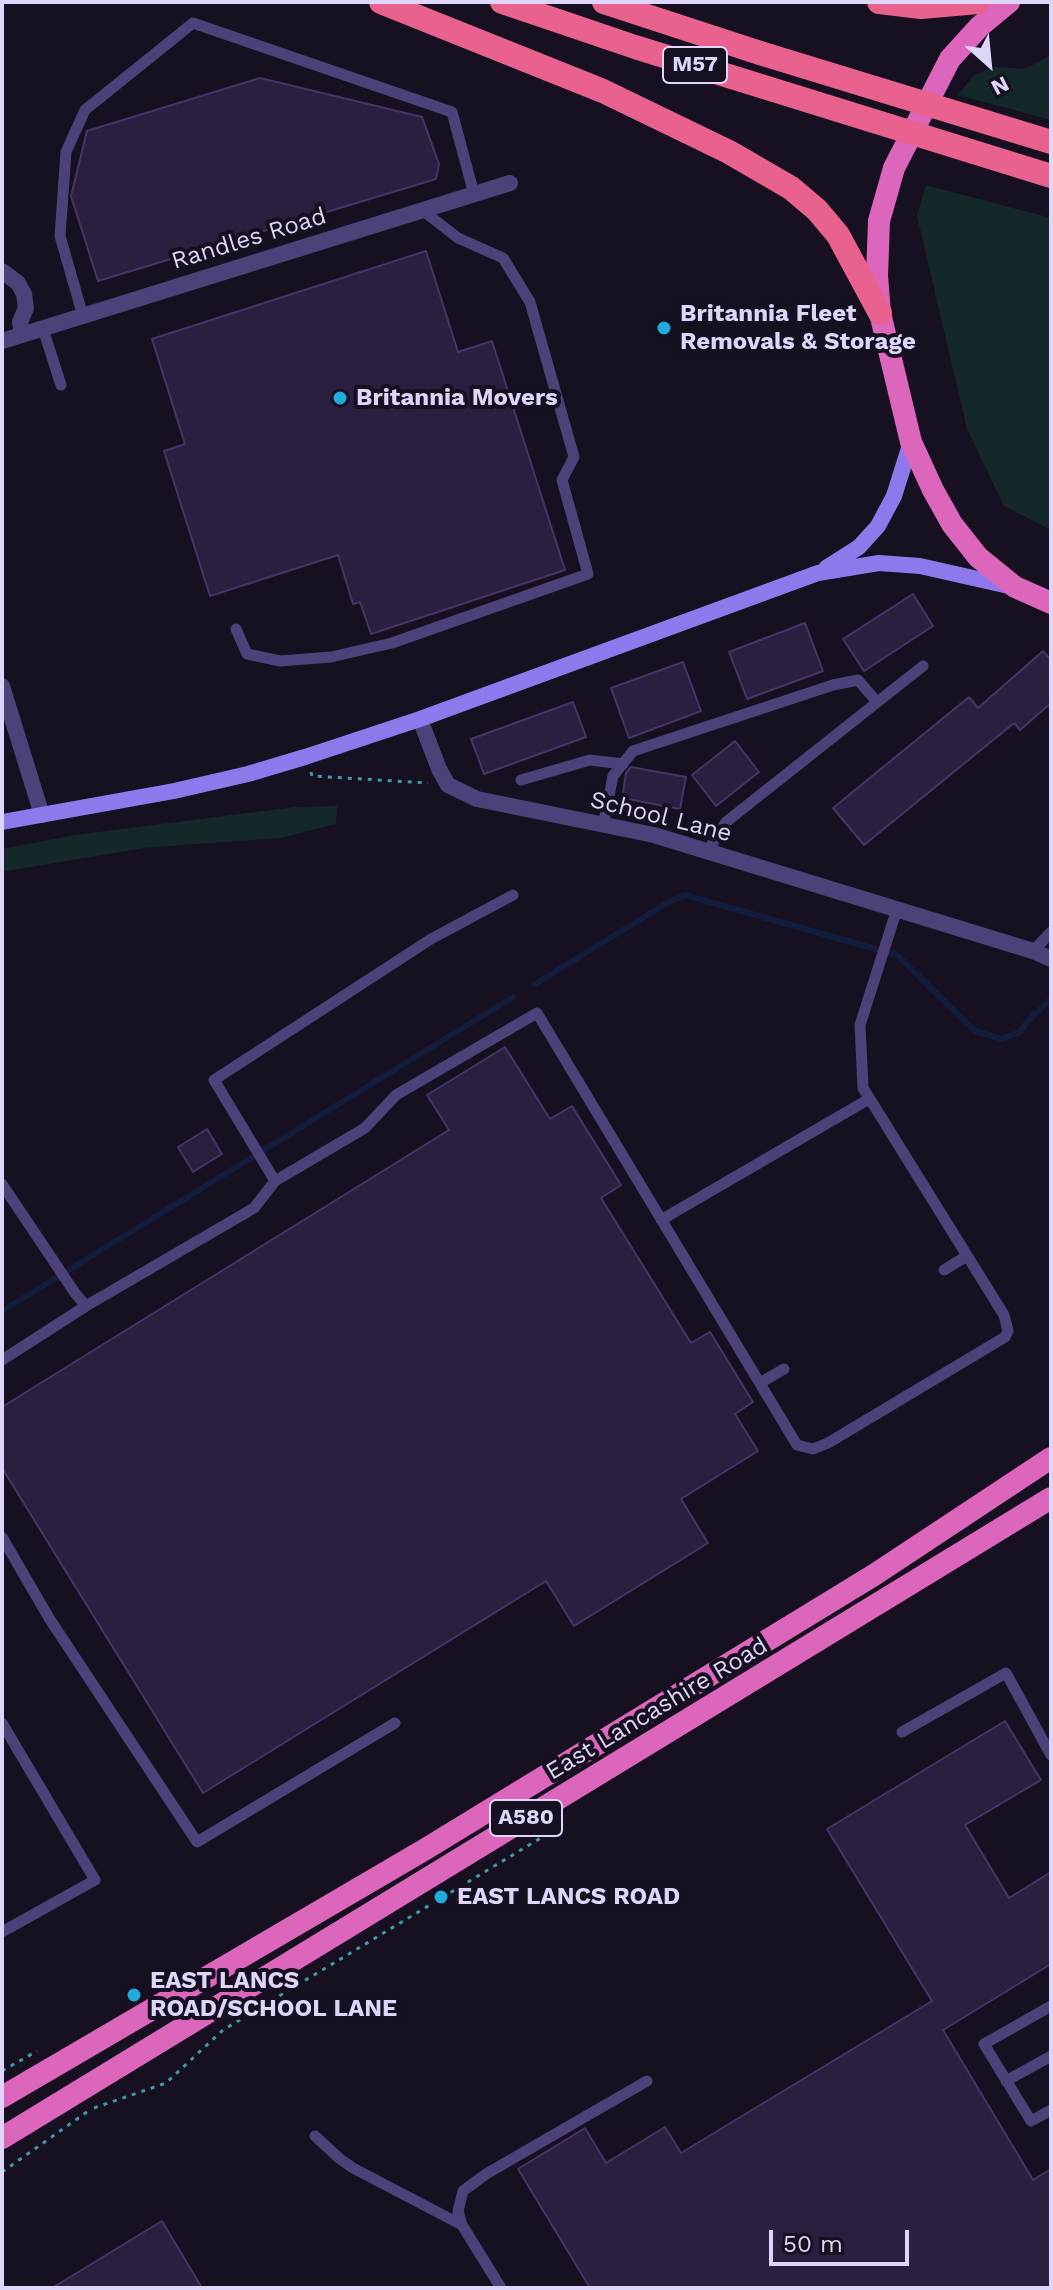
<!DOCTYPE html>
<style>
body{margin:0}
#map{position:relative;width:1053px;height:2290px;overflow:hidden;background:#161020;font-family:"Work Sans",sans-serif}
canvas{display:block}
.frame{position:absolute;inset:0;border:4px solid #dfd5f9;pointer-events:none}
.north{position:absolute;left:949px;top:24px;width:80px;height:80px;-webkit-text-stroke:6px #161020;paint-order:stroke;rotate:153deg;font-size:22px;font-weight:700;line-height:32px;text-align:center;color:#dfd5f9}
.north::after{content:'';display:block;margin:auto;width:28px;height:36px;background:#dfd5f9;clip-path:polygon(50% 0,100% 100%,50% 72%,0 100%)}
.scale{position:absolute;left:769px;top:2230px;width:140px;height:36px;box-sizing:border-box;border:4px solid #dfd5f9;border-top:0;padding-left:10px;font-size:24px;line-height:28px;white-space:nowrap;color:#dfd5f9;-webkit-text-stroke:6px #161020;paint-order:stroke}
</style>
<div id="map">
<canvas width="1053" height="2290"></canvas>
<div class="frame"></div>
<div class="north">N</div>
<div class="scale">50 m</div>
</div>
<script>
const context = document.querySelector('canvas').getContext('2d');
context.lineJoin = 'round';
function fill(path, color) {
  context.fillStyle = color;
  context.fill(path, 'evenodd');
}
function shape(rows) {
  const path = new Path2D();
  for (const r of rows) {
    path.moveTo(r[0], r[1]);
    for (let i = 2; i < r.length; i += 2) path.lineTo(r[i], r[i + 1]);
  }
  return path;
}
function trace(path, color, width, dash) {
  context.strokeStyle = color;
  context.lineWidth = width;
  context.lineCap = dash ? 'butt' : 'round';
  context.setLineDash(dash || []);
  context.stroke(path);
}
function label(font, color, halo, rows, align = 'center') {
  context.font = font + ' "Work Sans",sans-serif';
  context.lineWidth = 8;
  context.setLineDash([]);
  context.textBaseline = 'middle';
  context.strokeStyle = halo;
  context.fillStyle = color;
  for (const [text, x, y, turn = 0] of rows) {
    context.save();
    context.translate(x, y);
    context.rotate((+turn || 0) * Math.PI / 180);
    context.textAlign = isNaN(turn) ? turn : align;
    if (halo) context.strokeText(text, 0, 0);
    context.fillText(text, 0, 0);
    context.restore();
  }
}
fill(shape([
 [1051,55,1051,120,958,95,974,75,995,67,1025,69],
 [926,185,1051,218,1051,530,1004,506,967,429,917,216],
 [337,806,336,824,281,838,144,848,2,872,2,849,74,835,295,807]
]), '#142729');
trace(shape([
 [535,984,667,903,685,895,897,955,975,1031,1002,1039,1020,1032,1028,1021,1051,999],
 [2,1311,513,997]
]), '#121c3d', 6);
const building = shape([
 [260,78,422,117,439,164,436,179,98,281,71,196,87,131,260,78],
 [426,251,458,352,492,341,565,570,371,634,360,602,353,604,338,555,210,596,164,451,185,444,152,339,426,251],
 [913,594,933,626,864,671,843,639,913,594],
 [805,623,823,671,747,699,729,652,805,623],
 [1043,651,1051,660,1051,703,1020,730,1014,723,864,845,833,808,969,697,978,708,1043,651],
 [683,662,701,711,629,738,611,688,683,662],
 [573,702,586,737,484,774,471,739,573,702],
 [735,741,759,772,716,806,692,775,735,741],
 [631,767,686,777,680,809,622,798,626,773,631,767],
 [505,1047,550,1119,572,1106,621,1185,601,1198,691,1343,710,1332,753,1402,735,1414,758,1451,681,1499,708,1543,574,1626,546,1581,203,1793,2,1468,2,1407,449,1130,427,1095,505,1047],
 [207,1129,222,1154,193,1172,178,1147,207,1129],
 [1005,1721,1041,1780,965,1825,1009,1898,1051,1872,1051,1964,943,2030,1033,2180,1051,2169,1051,2288,590,2288,518,2169,585,2128,606,2163,665,2127,681,2153,932,2001,827,1829,1005,1721],
 [162,2221,202,2288,52,2288,162,2221]
]);
fill(building, '#2a1f3f');
trace(building, '#463467', 2);
trace(shape([
 [311,772,312,776,428,783],
 [2,2071,37,2051],
 [94,2108,166,2083,223,2030,544,1836,559,1824],
 [2,2172,87,2112]
]), '#3e9aa4', 3, [4, 6]);
trace(shape([
 [83,316,60,236,66,152,85,110,193,23,452,112,474,194],
 [43,329,61,385],
 [236,629,247,654,280,661,331,657,392,643,588,574,562,480,574,457,530,302,503,258,458,238,422,210],
 [521,780,590,760,623,764],
 [603,826,613,776,633,751,833,685,858,680,877,702],
 [708,851,726,822,923,666],
 [1033,951,1051,932],
 [275,1181,214,1080,431,939,513,895],
 [2,1184,75,1293,86,1306,254,1208,275,1181,365,1128,396,1095,537,1013,797,1445,813,1449,828,1443,1005,1337,1008,1331,1004,1315,863,1088,860,1025,897,909],
 [661,1220,869,1099],
 [944,1270,967,1256],
 [2,1360,86,1306],
 [760,1383,784,1369],
 [2,1537,49,1618,197,1842,395,1723],
 [2,1723,95,1880,2,1932],
 [902,1732,1006,1673,1051,1755],
 [1051,2006,984,2044,1031,2121,1051,2110],
 [1006,2081,1051,2056],
 [315,2136,340,2159,353,2168,462,2225],
 [501,2288,462,2225,458,2211,463,2191,486,2174,647,2081]
]), '#4c4279', 11);
trace(shape([
 [2,271,18,283,24,294,26,308,20,322,22,335],
 [2,341,510,183],
 [2,686,42,815],
 [420,719,439,769,448,785,477,799,654,835,1033,951,1051,959]
]), '#4c4279', 16);
trace(shape([
 [826,568,859,547,878,526,894,496,911,442],
 [2,822,174,791,248,774,305,757,420,719,818,573,879,563,920,566,1013,587]
]), '#8e79ec', 16);
trace(shape([
 [1009,2,980,26,950,59,894,168,879,221,877,276,880,313,911,442,933,490,952,524,978,557,1015,587,1051,603],
 [2,2097,424,1850,874,1575,1051,1458],
 [2,2138,1051,1498]
]), '#dc66bc', 22);
trace(shape([
 [381,2,603,91,729,152,791,188,817,210,838,235,880,313],
 [502,2,635,47,1051,176],
 [604,2,760,53,1051,142],
 [879,2,921,7,978,2]
]), '#e9618d', 24);
for (const [x, y, r, color] of [
 [664,328,8,"#1fabdc"],
 [340,398,8,"#1fabdc"],
 [441,1897,8,"#1fabdc"],
 [134,1995,8,"#1fabdc"]
]) {
  const dot = new Path2D();
  dot.arc(x, y, r, 0, 2 * Math.PI);
  context.fillStyle = color;
  context.fill(dot);
  trace(dot, '#161020', 3);
}
for (const [x, y, w] of [
 [695,65,64],
 [526,1818,72]
]) {
  const box = new Path2D();
  box.roundRect(x - w / 2, y - 18, w, 36, 6);
  context.fillStyle = '#161020';
  context.fill(box);
  trace(box, '#dfd5f9', 2);
}
label('bold 22px', '#dfd5f9', null, [
 ["M57",695,65],
 ["A580",526,1818]
]);
label('24px', '#dfd5f9', '#161020', [
 ["Randles Road",249,239,-17],
 ["School Lane",661,817,14],
 ["East Lancashire Road",657,1709,-31]
]);
label('bold 24px', '#dfd5f9', '#161020', [
 ["Britannia Fleet",680,314],
 ["Removals & Storage",680,342],
 ["Britannia Movers",356,398],
 ["EAST LANCS ROAD",457,1897],
 ["EAST LANCS",150,1981],
 ["ROAD/SCHOOL LANE",150,2009]
], 'left');
</script>
